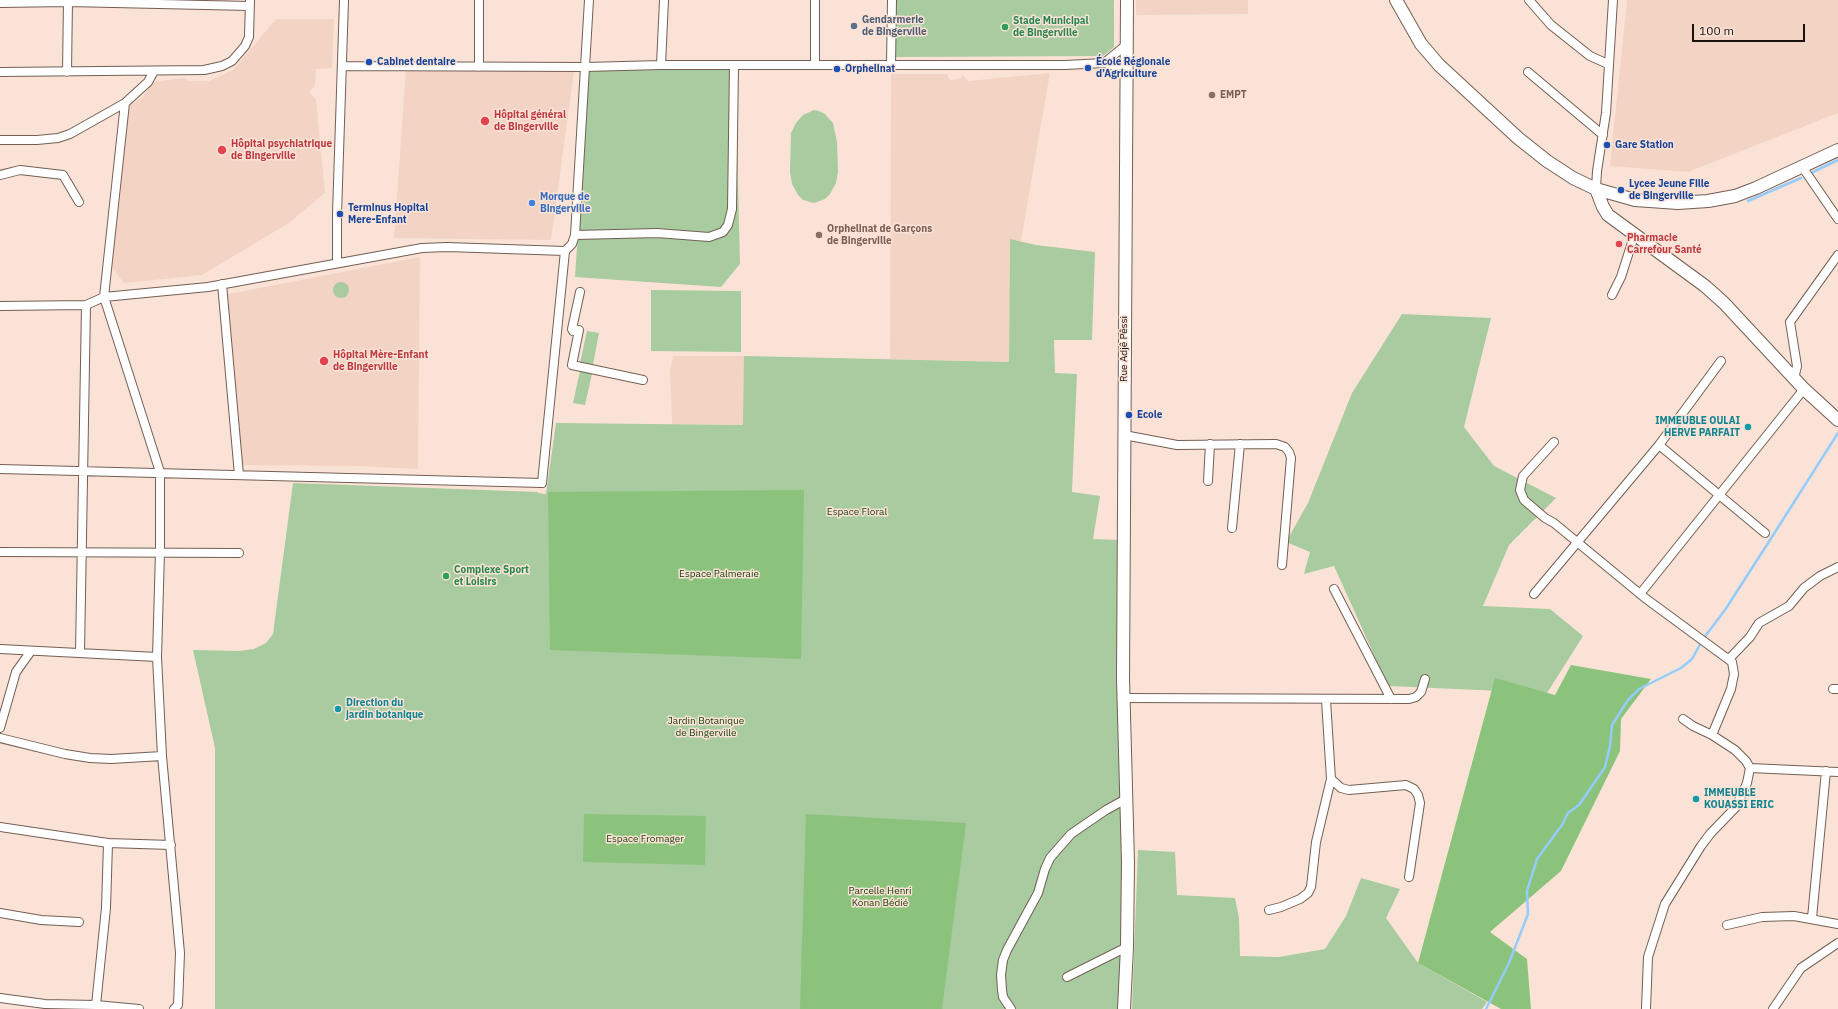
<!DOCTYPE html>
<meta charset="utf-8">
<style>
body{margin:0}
#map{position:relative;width:1838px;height:1009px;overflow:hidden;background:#fae3d6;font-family:"IBM Plex Sans",sans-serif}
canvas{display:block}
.scale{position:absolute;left:1692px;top:24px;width:113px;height:18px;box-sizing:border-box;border:2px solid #1a120e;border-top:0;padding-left:5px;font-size:12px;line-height:14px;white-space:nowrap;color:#1a120e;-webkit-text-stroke:3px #fae3d6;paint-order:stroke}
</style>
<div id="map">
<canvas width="1838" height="1009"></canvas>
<div class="scale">100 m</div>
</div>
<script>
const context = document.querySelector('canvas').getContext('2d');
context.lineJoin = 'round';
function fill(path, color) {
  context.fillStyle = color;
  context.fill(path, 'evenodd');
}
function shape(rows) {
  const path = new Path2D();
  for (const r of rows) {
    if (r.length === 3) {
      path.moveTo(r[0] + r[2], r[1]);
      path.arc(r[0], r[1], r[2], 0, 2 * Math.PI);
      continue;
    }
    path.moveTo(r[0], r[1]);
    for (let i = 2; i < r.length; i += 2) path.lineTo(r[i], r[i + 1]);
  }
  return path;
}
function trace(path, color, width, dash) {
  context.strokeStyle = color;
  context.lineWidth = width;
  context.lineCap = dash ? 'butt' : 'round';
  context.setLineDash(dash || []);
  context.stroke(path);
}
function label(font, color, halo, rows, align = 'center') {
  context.font = font + ' "IBM Plex Sans",sans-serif';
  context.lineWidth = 3;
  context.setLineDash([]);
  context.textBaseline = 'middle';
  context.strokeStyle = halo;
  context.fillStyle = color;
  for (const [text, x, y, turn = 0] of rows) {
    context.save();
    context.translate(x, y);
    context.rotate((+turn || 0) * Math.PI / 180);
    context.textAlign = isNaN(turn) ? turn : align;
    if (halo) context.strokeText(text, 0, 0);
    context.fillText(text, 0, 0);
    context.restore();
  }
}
fill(shape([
 [1136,0,1248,0,1248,14,1136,15],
 [1627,0,1838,0,1838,113,1688,172,1610,166],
 [276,19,334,19,332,68,316,69,315,86,309,92,316,99,325,193,289,223,202,275,124,283,110,265,128,107,143,97,152,82,184,78,190,81,209,81,233,70],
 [406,69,574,71,551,240,394,238],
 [1050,73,1021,241,1010,240,1009,362,890,359,891,74,947,74,950,80,960,79,963,75,968,81],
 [420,257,418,469,357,466,240,465,223,295],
 [673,356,744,356,744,425,672,424,670,369]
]), '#f3d4c4');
fill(shape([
 [896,0,1114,0,1114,47,1103,56,896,57],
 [589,66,735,70,740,264,721,287,575,277],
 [814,110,819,111,825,114,833,123,837,142,838,172,836,183,830,194,825,199,814,203,803,200,798,195,792,184,790,172,791,133,796,123,803,115],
 [1010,239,1036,245,1095,252,1092,340,1054,340,1055,373,1077,374,1072,492,1100,496,1093,539,1120,540,1124,1009,215,1009,215,748,193,650,239,651,254,649,266,643,273,634,293,483,538,492,538,493,546,494,556,423,743,425,744,356,1009,362],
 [341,290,8],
 [651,290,741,291,741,352,651,351],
 [1402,314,1491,318,1464,427,1494,466,1556,498,1509,545,1483,606,1550,609,1583,636,1547,693,1388,686,1334,566,1304,574,1310,552,1286,542,1308,503,1352,393],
 [587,331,599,333,593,365,580,363],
 [580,371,592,374,585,405,573,403],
 [1138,850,1175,852,1177,895,1235,898,1239,918,1240,956,1279,957,1325,949,1346,916,1361,878,1400,889,1386,918,1418,963,1487,1002,1482,1009,1132,1009]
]), '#a8cb9f');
fill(shape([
 [804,490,801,659,550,650,548,492],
 [1571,665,1651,679,1621,719,1620,751,1561,871,1490,932,1527,959,1531,1009,1501,1009,1418,963,1495,678,1555,695],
 [584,814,706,816,705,865,583,862],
 [806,814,966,823,942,1009,800,1009]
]), '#8bc37c');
trace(shape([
 [1813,172,1838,160],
 [1748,201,1801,178],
 [1486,1009,1509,963,1528,914,1527,891,1537,859,1562,825,1568,813,1579,805,1605,767,1610,746,1612,725,1628,700,1639,689,1681,668,1692,659,1703,639,1725,610,1770,540,1838,433]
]), '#94ccfd', 2.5);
const street = shape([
 [479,0,479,67],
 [1529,0,1551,25,1590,56,1608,64],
 [0,3,68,2,250,6],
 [1104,63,1126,45],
 [661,65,664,0],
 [815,65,815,0],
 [891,65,892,0],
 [342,66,585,67,661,65,1065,65,1104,63,1126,70],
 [154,71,148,82,125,103,104,297,160,472,160,552,157,657,162,756,180,953,178,1005,174,1009],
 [0,72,204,70,222,66,232,61,245,46,249,37,250,0],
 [67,72,68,0],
 [1528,72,1603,135],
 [0,140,37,140,58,138,70,134,125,103],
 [1803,168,1838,219],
 [0,175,20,170,63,175,79,202],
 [1596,189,1597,171,1606,113,1613,0],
 [575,235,657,233,709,237,723,232,728,225,732,209,734,65],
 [337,262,337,214,344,0],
 [222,284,239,475],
 [1612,295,1621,277,1635,233],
 [0,306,86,305],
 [572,329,579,330,572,365,643,380],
 [573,331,572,329,580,292],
 [1794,379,1797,366,1790,322,1838,255],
 [1124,435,1177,445,1276,444,1285,447,1289,452,1291,458,1282,565],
 [1554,442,1523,476,1520,490,1524,500,1545,518,1554,523,1645,598,1732,662,1734,674,1731,689,1712,735],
 [1659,445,1765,533],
 [0,469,542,483,565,251,572,244,575,235,589,0],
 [1208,481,1210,444],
 [1232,528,1240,444],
 [0,552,239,553],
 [1334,589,1391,699],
 [1534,594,1659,445,1721,361],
 [1640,594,1804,389],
 [0,649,157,657],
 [80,653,86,305,104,297,208,287,422,248,447,247,565,251],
 [1729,659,1750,637,1759,623,1789,606,1804,588,1820,576,1838,567],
 [1833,689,1838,689],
 [1123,698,1409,699,1416,697,1421,692,1425,679],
 [0,728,16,672,31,651],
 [0,738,65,754,90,758,111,759,162,756],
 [1750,768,1838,772],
 [1331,779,1341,788,1349,790,1406,785,1414,789,1418,795,1420,803,1409,877],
 [0,827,108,843],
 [1269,910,1281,907,1300,899,1308,893,1311,887,1316,842,1331,779,1326,700],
 [0,913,41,920,79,922],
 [1812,918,1826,771],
 [1727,925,1762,917,1794,916,1838,924],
 [1067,977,1127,947],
 [0,998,45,1004,96,1005,97,1009],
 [139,1009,96,1005,106,908,108,843,171,845],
 [1011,1009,1003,997,1002,990,1001,975,1003,960,1007,950,1038,893,1045,869,1050,858,1071,834,1106,810,1126,799],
 [1646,1009,1648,957,1665,904,1701,846,1710,834,1736,807,1747,783,1750,768,1746,761,1735,750,1712,735,1693,726,1683,719],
 [1773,1009,1801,968,1838,943]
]);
const secondary = shape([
 [1396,0,1421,44,1439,65,1518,138,1547,161,1573,178,1596,189,1635,200,1678,203,1708,201,1735,196,1756,188,1838,150],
 [1596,189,1603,207,1608,215,1705,286,1724,303,1804,389,1838,420],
 [1124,1009,1127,947,1128,862,1123,678,1127,0]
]);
trace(street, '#735f54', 10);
trace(secondary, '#735f54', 14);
trace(street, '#fff', 8);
trace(secondary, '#fff', 12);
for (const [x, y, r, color] of [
 [854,26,4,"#5c6f8a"],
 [1005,27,4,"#2e9e5b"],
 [369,62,4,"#1a4fb4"],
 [1088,68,4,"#1a4fb4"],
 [837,69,4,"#1a4fb4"],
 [1212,95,4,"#8d6e63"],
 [485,121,5,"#e0444e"],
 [1607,145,4,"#1a4fb4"],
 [222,150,5,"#e0444e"],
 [1621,190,4,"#1a4fb4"],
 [532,203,4,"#3f7fe0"],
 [340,214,4,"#1a4fb4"],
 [819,235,4,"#8d6e63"],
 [1619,244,4,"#e0444e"],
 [324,361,5,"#e0444e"],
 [1129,415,4,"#1a4fb4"],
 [1748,427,4,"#0f9aa8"],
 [446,576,4,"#2e9e5b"],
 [338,709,4,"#0f9aa8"],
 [1696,799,4,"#0f9aa8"]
]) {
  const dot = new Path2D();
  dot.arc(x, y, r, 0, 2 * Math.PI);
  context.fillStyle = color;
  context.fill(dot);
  trace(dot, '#fae3d6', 1.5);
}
label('bold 10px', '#4e5e75', '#fae3d6', [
 ["Gendarmerie",862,20],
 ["de Bingerville",862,32]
], 'left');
label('bold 10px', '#27864d', '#fae3d6', [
 ["Stade Municipal",1013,21],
 ["de Bingerville",1013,33],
 ["Complexe Sport",454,570],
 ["et Loisirs",454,582]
], 'left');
label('bold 10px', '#164399', '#fae3d6', [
 ["Cabinet dentaire",377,62],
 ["École Régionale",1096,62],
 ["d’Agriculture",1096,74],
 ["Orphelinat",845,69],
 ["Gare Station",1615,145],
 ["Lycee Jeune Fille",1629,184],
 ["de Bingerville",1629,196],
 ["Terminus Hopital",348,208],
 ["Mere-Enfant",348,220],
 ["Ecole",1137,415]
], 'left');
label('bold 10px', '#785e54', '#fae3d6', [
 ["EMPT",1220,95],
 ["Orphelinat de Garçons",827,229],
 ["de Bingerville",827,241]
], 'left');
label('bold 10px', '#be3a42', '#fae3d6', [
 ["Hôpital général",494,115],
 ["de Bingerville",494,127],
 ["Hôpital psychiatrique",231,144],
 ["de Bingerville",231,156],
 ["Pharmacie",1627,238],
 ["Carrefour Santé",1627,250],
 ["Hôpital Mère-Enfant",333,355],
 ["de Bingerville",333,367]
], 'left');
label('bold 10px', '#366cbe', '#fae3d6', [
 ["Morque de",540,197],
 ["Bingerville",540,209]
], 'left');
label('10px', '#1a120e', '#fae3d6', [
 ["Rue Adjê Pêssi",1124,349,-90]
]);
label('bold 10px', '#0d838f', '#fae3d6', [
 ["IMMEUBLE OULAI",1740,421,"right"],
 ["HERVE PARFAIT",1740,433,"right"],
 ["Direction du",346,703],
 ["jardin botanique",346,715],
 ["IMMEUBLE",1704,793],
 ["KOUASSI ERIC",1704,805]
], 'left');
label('10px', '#133806', '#fae3d6', [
 ["Espace Floral",857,512],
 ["Espace Palmeraie",719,574],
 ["Jardin Botanique",706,721],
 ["de Bingerville",706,733],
 ["Espace Fromager",645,839],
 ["Parcelle Henri",880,891],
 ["Konan Bédié",880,903]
]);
</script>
